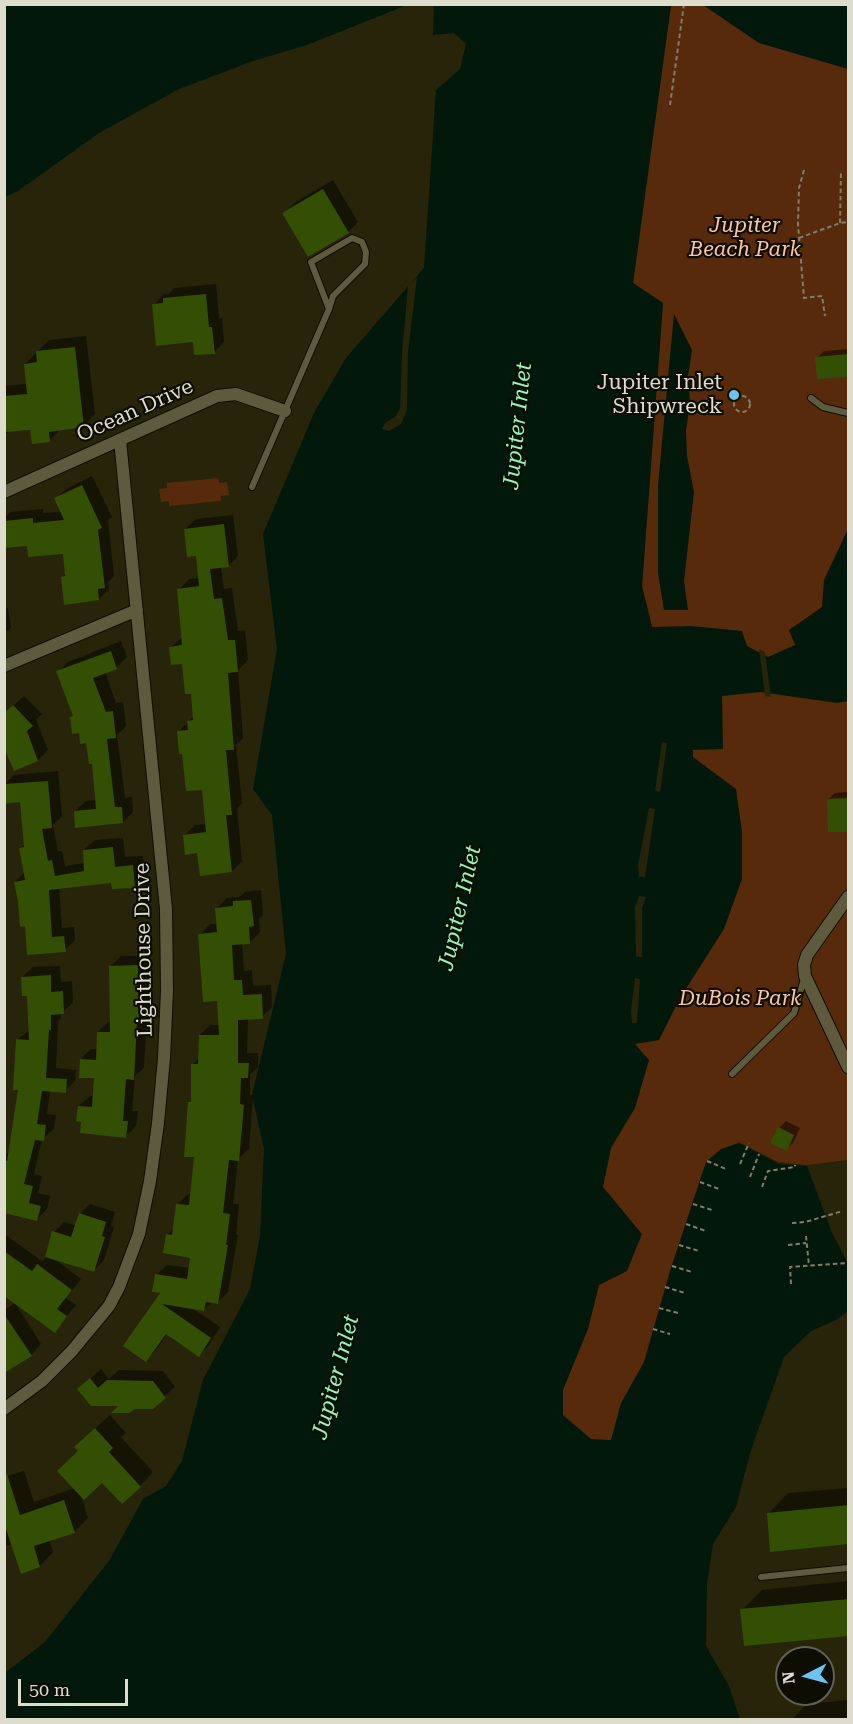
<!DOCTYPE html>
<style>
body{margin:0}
#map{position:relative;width:853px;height:1724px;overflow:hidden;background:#272409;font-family:"Roboto Serif",serif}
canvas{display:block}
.frame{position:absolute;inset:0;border:6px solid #dedccd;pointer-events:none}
.north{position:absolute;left:775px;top:1646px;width:60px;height:60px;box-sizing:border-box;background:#0e0d04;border:2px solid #616054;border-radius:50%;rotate:264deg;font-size:16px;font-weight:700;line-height:24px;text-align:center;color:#dedccd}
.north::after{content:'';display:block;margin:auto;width:21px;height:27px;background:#6cc3f2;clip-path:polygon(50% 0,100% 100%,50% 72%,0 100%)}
.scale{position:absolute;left:18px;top:1679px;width:110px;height:27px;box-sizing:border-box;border:3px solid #dedccd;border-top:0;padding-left:8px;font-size:18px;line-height:21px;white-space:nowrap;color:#dedccd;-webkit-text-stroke:4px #0e0d04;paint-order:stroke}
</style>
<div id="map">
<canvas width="853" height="1724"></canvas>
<div class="frame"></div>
<div class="north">N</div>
<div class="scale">50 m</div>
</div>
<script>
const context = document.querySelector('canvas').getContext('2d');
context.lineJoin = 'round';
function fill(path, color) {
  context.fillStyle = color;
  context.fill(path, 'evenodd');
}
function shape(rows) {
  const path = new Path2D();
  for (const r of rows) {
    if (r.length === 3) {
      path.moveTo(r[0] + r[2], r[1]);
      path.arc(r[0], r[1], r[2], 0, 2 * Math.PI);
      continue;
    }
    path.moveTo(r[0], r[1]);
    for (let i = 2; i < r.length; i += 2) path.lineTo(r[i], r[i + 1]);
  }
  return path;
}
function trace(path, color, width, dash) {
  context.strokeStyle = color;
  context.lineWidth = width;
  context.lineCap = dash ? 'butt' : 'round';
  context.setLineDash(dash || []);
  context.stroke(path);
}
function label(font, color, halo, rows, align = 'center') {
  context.font = font + ' "Roboto Serif",serif';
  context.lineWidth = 4.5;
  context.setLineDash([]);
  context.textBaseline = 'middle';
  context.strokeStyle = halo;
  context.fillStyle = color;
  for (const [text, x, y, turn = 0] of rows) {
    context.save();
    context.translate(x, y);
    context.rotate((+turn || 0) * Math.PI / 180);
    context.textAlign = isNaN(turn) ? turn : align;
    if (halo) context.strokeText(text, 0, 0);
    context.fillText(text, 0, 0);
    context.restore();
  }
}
fill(shape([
 [671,5,726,5,848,51,848,1160,806,1165,778,1162,739,1142,708,1160,637,1388,612,1441,592,1441,562,1416,561,1391,578,1274,633,1043,652,627,642,586,663,303,633,283],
 [218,478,219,483,227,482,229,495,221,496,221,501,169,506,169,501,161,502,159,489,167,488,167,483]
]), '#572a0c');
fill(shape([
 [4,5,5,4,407,5,307,45,253,61,179,89,99,133,18,191,5,197],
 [434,5,671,5,633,283,663,303,642,586,652,627,691,626,742,631,747,646,768,657,795,645,789,630,822,607,824,580,848,529,848,701,837,703,760,692,722,696,723,749,693,750,693,757,736,789,742,832,742,879,724,929,680,998,659,1040,635,1044,649,1060,635,1108,611,1148,603,1187,642,1234,627,1271,599,1285,588,1329,563,1390,563,1415,591,1439,611,1440,621,1403,644,1362,670,1271,706,1162,721,1149,739,1143,779,1164,807,1166,832,1233,848,1263,848,1311,836,1320,811,1331,784,1357,751,1450,736,1507,713,1544,707,1583,706,1646,729,1686,740,1719,5,1720,5,1673,45,1642,109,1561,143,1499,166,1486,182,1461,203,1380,250,1289,260,1236,264,1149,252,1095,286,954,272,815,253,789,277,649,263,534,314,413,346,358,424,268,436,90,460,69,466,44,454,33,433,35],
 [703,5,848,5,848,69,759,43],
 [674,314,692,350,688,376,690,404,686,430,687,456,694,492,684,581,688,610,664,610,658,573,658,485]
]), '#02180b');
fill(shape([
 [417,277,408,353,407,410,401,424,389,431,382,429,385,423,395,417,400,409,402,353,408,286],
 [759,649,765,652,771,697,765,696],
 [662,742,667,743,660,792,655,791],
 [649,808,655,809,645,877,639,877,638,865],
 [639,896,646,897,642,908,642,957,636,957,635,907],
 [635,978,640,979,637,1023,632,1023,631,1011]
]), '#272409');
fill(shape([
 [333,180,358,222,348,232,284,213,294,203],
 [216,284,219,318,222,318,224,342,214,352,195,341,154,305,164,294,169,294,174,288],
 [86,336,95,414,84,425,62,428,50,440,31,428,9,431,4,435,4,386,27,384,25,364,49,340],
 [848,349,848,375,817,358,824,351],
 [92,476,112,517,108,520,114,576,108,582,109,589,99,599,62,578,66,573,64,552,28,544,4,546,4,518,11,512,43,509,43,513,62,512,56,499,66,489],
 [233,515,238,556,228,566,221,568,224,589,232,588,238,631,245,630,248,660,238,670,243,738,236,745,242,803,237,809,242,861,232,871,199,852,185,835,195,825,207,824,203,788,179,731,194,716,193,692,183,663,171,647,183,637,179,590,189,579,200,578,197,555,185,529,196,519],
 [8,608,11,628,4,634,4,609],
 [121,641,127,657,117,667,105,672,116,703,123,702,126,726,117,735,125,798,132,797,133,812,123,822,75,811,86,801,96,800,93,762,87,742,71,717,74,715,58,672,68,662],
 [24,696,42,714,36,720,48,750,38,760,14,769,4,714],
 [58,771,62,816,53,825,58,851,62,851,65,866,85,863,84,850,95,840,123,838,125,857,143,856,145,876,134,886,113,881,59,887,62,928,74,927,75,940,65,950,27,925,15,882,25,872,21,848,25,844,21,801,4,785,14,775],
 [848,792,848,831,828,799,835,793],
 [261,890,263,915,259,919,260,932,250,942,242,943,244,971,252,970,253,986,271,985,272,1007,262,1017,248,1018,247,1053,258,1053,258,1067,250,1074,250,1095,253,1095,249,1149,238,1159,233,1204,239,1204,236,1235,238,1235,228,1292,217,1303,212,1302,203,1310,192,1308,220,1327,209,1345,199,1355,168,1333,156,1350,146,1360,162,1292,156,1275,167,1265,190,1268,192,1257,167,1235,175,1227,178,1204,188,1194,192,1195,196,1156,189,1103,192,1100,193,1064,200,1057,200,1035,210,1025,220,1025,219,1000,200,935,210,924,218,924,217,908,227,898,239,897,245,892],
 [121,956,148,956,149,1008,147,1010,144,1068,135,1076,132,1111,138,1111,136,1126,126,1136,83,1120,79,1106,90,1096,94,1096,96,1077,81,1059,91,1049,98,1049,98,1032,108,1022,112,1022,111,966],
 [60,966,61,982,72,981,73,1003,61,1013,61,1018,58,1021,56,1068,76,1070,75,1081,65,1091,50,1090,47,1114,56,1115,54,1129,42,1139,34,1174,42,1176,38,1193,50,1196,47,1209,37,1219,4,1178,4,1156,10,1151,19,1089,17,1040,30,1030,28,995,22,977,33,967],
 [786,1121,800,1128,793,1143,786,1149,779,1128],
 [90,1204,115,1212,111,1226,114,1227,104,1260,94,1270,53,1258,81,1279,66,1298,76,1305,54,1331,4,1293,4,1234,42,1261,46,1257,54,1232,64,1222,77,1226,80,1214],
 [15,1303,41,1344,31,1355,4,1372,4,1310],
 [101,1369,109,1379,119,1370,163,1371,175,1387,152,1407,121,1405,79,1389],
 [110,1415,126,1433,121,1437,153,1472,140,1486,103,1481,80,1493,88,1518,74,1532,49,1539,53,1552,40,1566,13,1544,4,1546,4,1477,24,1471,34,1502,75,1488,80,1451,90,1433],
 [848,1488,848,1543,768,1514,788,1493],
 [848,1581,848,1634,742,1610,762,1590],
 [848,1700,848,1720,791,1720,807,1704]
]), '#0007');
fill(shape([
 [323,189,349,233,308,257,282,213],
 [206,294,209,327,212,327,215,354,194,355,193,342,156,346,152,304,163,303,163,298],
 [75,347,84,427,49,432,50,442,32,444,30,430,5,432,4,396,27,394,24,364,37,362,36,351],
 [849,354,849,377,817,379,815,357],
 [82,485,102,528,98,530,105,588,98,589,99,600,64,605,61,577,65,576,63,554,28,557,27,546,4,548,4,521,33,518,33,523,64,520,54,498],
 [224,524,229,567,210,569,214,599,222,598,228,640,235,640,238,672,228,673,234,750,226,750,232,815,226,815,232,872,200,876,197,853,185,855,183,835,206,832,202,790,186,791,182,754,179,754,177,731,188,730,187,721,193,720,191,694,185,694,182,664,171,665,169,647,182,645,177,589,199,586,196,556,187,557,184,529],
 [111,651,117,669,93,678,106,712,113,711,116,738,107,739,115,807,122,807,123,823,75,828,74,811,96,809,92,764,89,764,86,743,80,744,79,733,72,734,70,717,73,716,56,671],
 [13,705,33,726,27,731,38,761,14,771,4,748,4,713],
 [48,781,52,828,42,829,48,861,52,860,55,876,84,871,83,850,113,847,115,867,133,865,135,888,112,889,111,883,49,890,52,937,64,936,66,952,27,955,25,926,20,927,18,901,14,882,25,880,19,848,24,847,20,802,4,804,4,784],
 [849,798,849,832,828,832,827,799],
 [251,900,254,926,249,927,250,944,232,945,234,980,242,980,243,995,262,994,263,1019,238,1020,238,1063,249,1063,248,1078,241,1078,240,1104,244,1105,239,1161,229,1160,223,1213,230,1214,226,1245,228,1245,218,1304,206,1302,204,1311,162,1304,211,1338,199,1357,166,1334,146,1362,123,1346,160,1293,152,1292,155,1274,187,1279,190,1258,163,1253,166,1234,172,1235,176,1204,189,1205,194,1157,184,1157,188,1102,191,1102,191,1064,198,1064,199,1035,219,1035,217,1001,203,1002,198,934,217,932,215,908,233,906,233,901],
 [138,965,139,1020,137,1020,134,1080,126,1079,123,1121,128,1121,126,1138,80,1133,81,1122,76,1121,78,1106,92,1107,94,1078,79,1078,80,1059,96,1060,97,1032,110,1032,109,966],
 [51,975,51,992,63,991,64,1014,51,1015,51,1030,49,1030,46,1078,67,1079,66,1093,42,1091,37,1124,46,1125,44,1141,35,1140,24,1184,33,1186,29,1203,41,1206,37,1221,4,1213,4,1161,7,1161,18,1090,13,1090,16,1039,29,1040,27,996,22,996,21,977],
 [778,1127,794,1135,787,1151,770,1143],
 [79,1213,106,1222,102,1236,105,1237,94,1272,45,1257,52,1231,71,1237],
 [4,1251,32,1271,37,1264,72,1290,57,1309,67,1316,55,1333,4,1296],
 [4,1314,32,1356,4,1373],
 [90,1378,98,1388,107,1380,153,1381,166,1398,153,1409,135,1409,129,1413,111,1413,118,1406,91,1406,77,1389],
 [95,1428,113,1448,109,1452,141,1487,122,1504,102,1483,84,1500,57,1471,78,1451,74,1447],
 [7,1474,20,1515,64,1500,75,1533,34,1546,40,1567,21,1574,4,1523,4,1475],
 [849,1505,849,1544,770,1552,767,1513],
 [849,1599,849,1636,744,1646,740,1609]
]), '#334f04');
const lane = shape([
 [811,398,823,407,848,413],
 [252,487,329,309,333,296,365,264,366,252,362,242,352,238,311,262,329,309],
 [732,1074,794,1013,804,979],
 [761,1577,848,1568]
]);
const street = shape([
 [4,492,217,396,236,394,285,411],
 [4,666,137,610],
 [848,897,807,955,804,965,805,976,848,1067],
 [4,1409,42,1381,71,1352,109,1306,119,1287,139,1234,150,1181,158,1123,164,1058,167,991,166,909,120,440]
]);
trace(lane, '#100d00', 8);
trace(street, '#100d00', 14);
trace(shape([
 [670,105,684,4],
 [804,170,799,188,798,224,804,298,822,296,825,316],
 [840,223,841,171],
 [799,238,840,223,848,222],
 [742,404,8],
 [707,1161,726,1169],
 [740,1164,749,1143],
 [750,1177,759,1154],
 [700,1182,719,1189],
 [762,1187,768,1171,795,1167,795,1165],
 [693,1204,712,1210],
 [792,1223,805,1222,843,1211],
 [686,1224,706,1231],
 [806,1236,809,1266],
 [679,1245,699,1251],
 [788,1245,806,1243],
 [672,1266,692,1272],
 [791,1284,790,1267,848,1263],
 [665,1287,685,1293],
 [659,1308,678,1313],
 [653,1329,670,1334]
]), '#807e68', 2, [4.5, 3]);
trace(lane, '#5d5a3e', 6);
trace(street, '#5d5a3e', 12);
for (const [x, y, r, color] of [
 [734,395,6,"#6cc3f2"]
]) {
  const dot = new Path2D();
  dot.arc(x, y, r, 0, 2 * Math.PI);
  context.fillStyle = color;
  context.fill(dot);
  trace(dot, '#0e0d04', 2);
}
label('italic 21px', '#fdc4a4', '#0e0d04', [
 ["Jupiter",745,226],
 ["Beach Park",745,250],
 ["DuBois Park",740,999]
]);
label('21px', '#dedccd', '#0e0d04', [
 ["Jupiter Inlet",722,383],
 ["Shipwreck",722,407]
], 'right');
label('21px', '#dedccd', '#0e0d04', [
 ["Ocean Drive",135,411,-24],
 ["Lighthouse Drive",144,950,-91]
]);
label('italic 22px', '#91f8b8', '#0e0d04', [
 ["Jupiter Inlet",518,426,-84],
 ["Jupiter Inlet",460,908,-77],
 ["Jupiter Inlet",336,1377,-75]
]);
</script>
